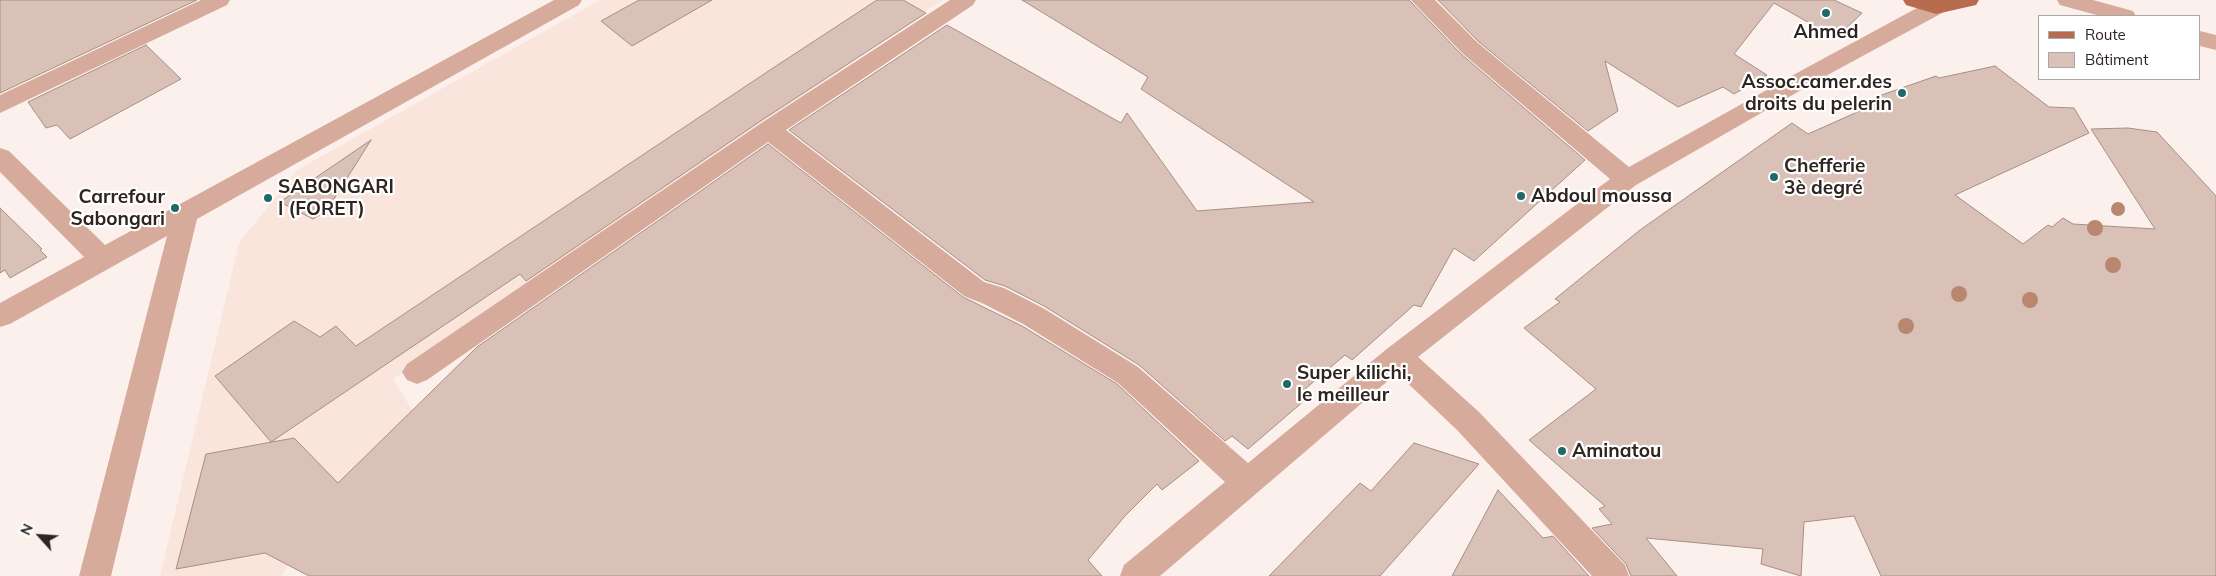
<!DOCTYPE html>
<meta charset="utf-8">
<style>
body{margin:0}
#map{position:relative;width:2216px;height:576px;overflow:hidden;background:#fbf0ec;font-family:Mulish,sans-serif}
canvas{display:block}
.legend{position:absolute;left:2038px;top:15px;width:162px;height:65px;box-sizing:border-box;background:#fff;border:1px solid #aba7a6;margin:0;padding:6px 9px;list-style:none;font-size:15px;color:#2e2420}
.legend li{display:flex;align-items:center;gap:10px;height:25px}
.legend b{width:25px;border:1px solid #aba7a6}
.north{position:absolute;left:15px;top:511px;width:50px;height:50px;-webkit-text-stroke:4px #fff;paint-order:stroke;rotate:296deg;font-size:14px;font-weight:700;line-height:20px;text-align:center;color:#2e2420}
.north::after{content:'';display:block;margin:auto;width:18px;height:22px;background:#2e2420;clip-path:polygon(50% 0,100% 100%,50% 72%,0 100%)}
</style>
<div id="map">
<canvas width="2216" height="576"></canvas>
<ul class="legend">
<li><b style="height:6px;background:#b76c4f"></b>Route</li>
<li><b style="height:14px;background:#dac1b7"></b>Bâtiment</li>
</ul>
<div class="north">N</div>
</div>
<script>
const context = document.querySelector('canvas').getContext('2d');
context.lineJoin = 'round';
function fill(path, color) {
  context.fillStyle = color;
  context.fill(path, 'evenodd');
}
function shape(rows) {
  const path = new Path2D();
  for (const r of rows) {
    path.moveTo(r[0], r[1]);
    for (let i = 2; i < r.length; i += 2) path.lineTo(r[i], r[i + 1]);
  }
  return path;
}
function trace(path, color, width, dash) {
  context.strokeStyle = color;
  context.lineWidth = width;
  context.lineCap = dash ? 'butt' : 'round';
  context.setLineDash(dash || []);
  context.stroke(path);
}
function label(font, color, halo, rows, align = 'center') {
  context.font = font + ' Mulish,sans-serif';
  context.lineWidth = 4.5;
  context.setLineDash([]);
  context.textBaseline = 'middle';
  context.strokeStyle = halo;
  context.fillStyle = color;
  for (const [text, x, y, turn = 0] of rows) {
    context.save();
    context.translate(x, y);
    context.rotate((+turn || 0) * Math.PI / 180);
    context.textAlign = isNaN(turn) ? turn : align;
    if (halo) context.strokeText(text, 0, 0);
    context.fillText(text, 0, 0);
    context.restore();
  }
}
fill(shape([
 [600,0,942,0,393,379,421,424,313,530,281,576,160,576,239,243,297,170]
]), '#fae5dd');
const building = shape([
 [0,0,197,0,0,93,0,0],
 [639,0,712,0,632,46,601,21,639,0],
 [877,0,903,0,926,13,759,122,526,281,520,274,271,442,215,376,294,321,320,337,336,326,356,346,770,70,877,0],
 [1022,0,1409,0,1461,54,1585,160,1474,261,1454,248,1421,307,1414,305,1352,360,1345,355,1298,395,1305,400,1248,449,1232,436,1225,441,1139,365,1044,306,1005,286,985,280,789,130,947,25,1121,123,1127,113,1197,211,1314,202,1141,89,1148,77,1022,0],
 [1438,0,1834,0,1862,13,1836,38,1774,3,1734,54,1767,75,1734,94,1723,87,1678,107,1605,61,1618,111,1588,131,1479,42,1438,0],
 [146,45,181,79,70,139,57,125,46,128,28,102,146,45],
 [1995,66,2049,107,2074,108,2089,133,1955,195,2023,244,2048,225,2052,227,2063,218,2073,224,2155,229,2091,129,2128,128,2157,132,2216,196,2216,576,1881,576,1854,516,1804,522,1801,576,1761,564,1763,549,1646,538,1677,576,1631,576,1626,564,1592,528,1612,524,1599,509,1605,506,1529,440,1596,389,1524,328,1560,302,1555,299,1640,230,1792,123,1808,134,1882,101,1876,97,1936,76,1939,78,1995,66],
 [371,140,334,199,333,207,313,219,280,202,371,140],
 [768,144,963,297,1022,326,1117,384,1199,461,1162,490,1157,484,1125,516,1088,560,1102,576,309,576,265,553,176,569,206,454,294,438,338,483,477,347,768,144],
 [0,208,42,249,40,250,47,257,10,278,5,270,0,273,0,208],
 [1414,443,1479,464,1380,576,1269,576,1360,483,1371,491,1414,443],
 [1498,490,1543,538,1553,536,1589,576,1452,576,1498,490]
]);
fill(building, '#dac1b7');
trace(building, '#a68e85', 1);
fill(shape([
 [201,0,230,0,227,5,0,113,0,95,201,0],
 [554,0,582,0,579,5,197,219,111,576,79,576,167,236,10,324,0,327,0,303,84,257,0,172,0,148,9,151,105,245,554,0],
 [950,0,976,0,973,5,786,130,984,282,1004,288,1043,308,1138,367,1248,463,1388,348,1610,179,1462,53,1411,0,1435,0,1478,43,1629,167,1806,68,1928,2,1936,0,1944,2,1947,7,1944,12,1822,78,1636,185,1418,357,1479,412,1625,565,1629,576,1592,576,1457,430,1397,373,1160,576,1120,576,1124,565,1225,482,1118,383,1023,324,984,304,964,296,768,142,427,380,417,384,407,380,402,372,407,364,760,124,950,0],
 [2057,0,2093,0,2133,11,2136,16,2100,16,2060,5,2057,0],
 [2200,31,2216,35,2216,50,2200,46,2200,31]
]), '#d6ab9b');
fill(shape([
 [1903,0,1979,0,1976,5,1936,14,1906,5,1903,0]
]), '#b76c4f');
context.fillStyle = '#b98770';
for (const [x, y, r] of [
 [2118,209,7],
 [2095,228,8],
 [2113,265,8],
 [1959,294,8],
 [2030,300,8],
 [1906,326,8]
]) {
  context.beginPath();
  context.arc(x, y, r, 0, 2 * Math.PI);
  context.fill();
}
for (const [x, y, r, color] of [
 [1826,13,5,"#1e6a67"],
 [1902,93,5,"#1e6a67"],
 [1774,177,5,"#1e6a67"],
 [1521,196,5,"#1e6a67"],
 [268,198,5,"#1e6a67"],
 [175,208,5,"#1e6a67"],
 [1287,384,5,"#1e6a67"],
 [1562,451,5,"#1e6a67"]
]) {
  const dot = new Path2D();
  dot.arc(x, y, r, 0, 2 * Math.PI);
  context.fillStyle = color;
  context.fill(dot);
  trace(dot, '#fff', 2);
}
label('bold 19px', '#2e2420', '#fff', [
 ["Ahmed",1826,32,"center"],
 ["Assoc.camer.des",1892,82,"right"],
 ["droits du pelerin",1892,104,"right"],
 ["Chefferie",1784,166],
 ["3è degré",1784,188],
 ["SABONGARI",278,187],
 ["I (FORET)",278,209],
 ["Abdoul moussa",1531,196],
 ["Carrefour",165,197,"right"],
 ["Sabongari",165,219,"right"],
 ["Super kilichi,",1297,373],
 ["le meilleur",1297,395],
 ["Aminatou",1572,451]
], 'left');
</script>
